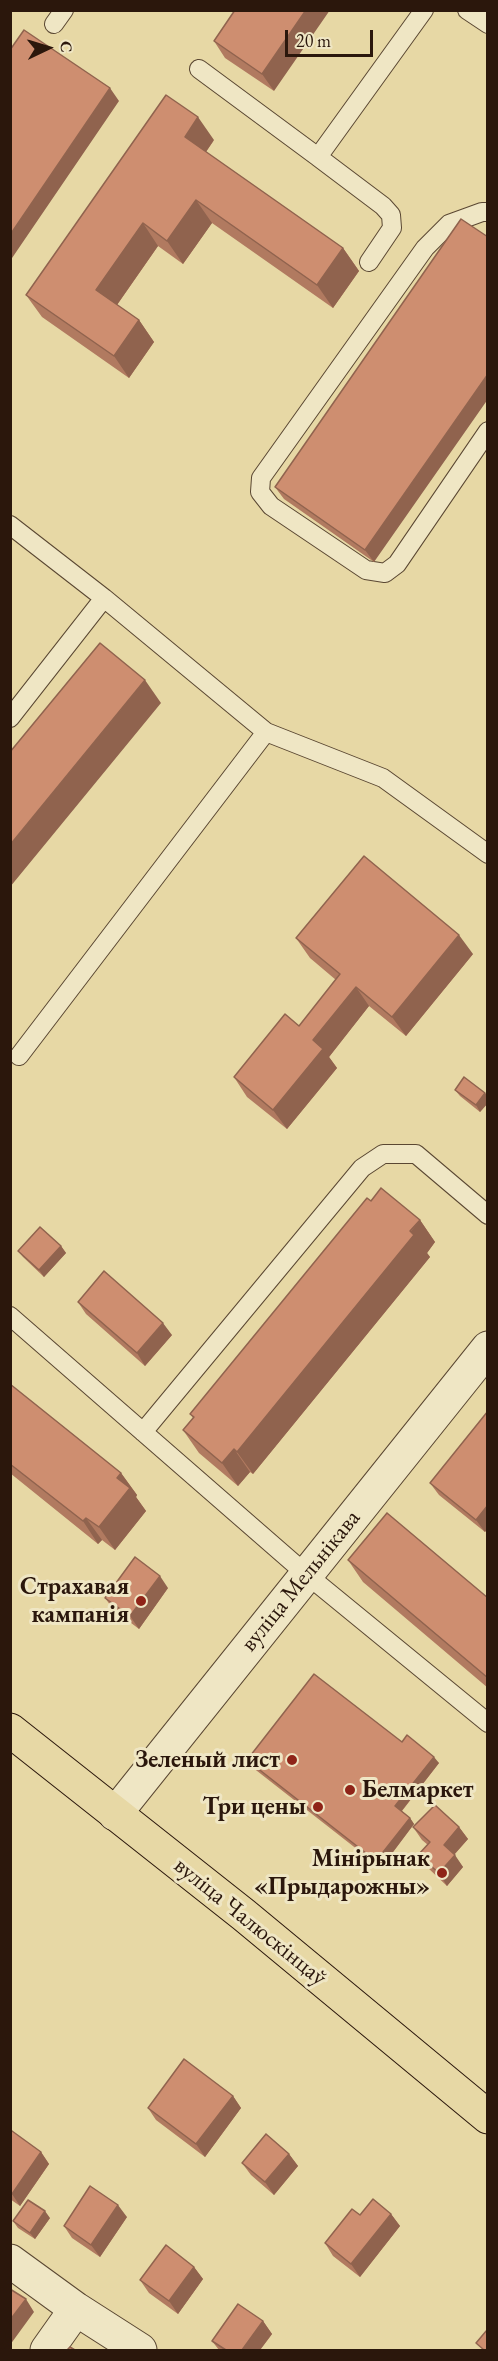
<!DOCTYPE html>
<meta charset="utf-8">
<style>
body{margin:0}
#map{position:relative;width:498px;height:2361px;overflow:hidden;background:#e7d8a5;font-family:"EB Garamond",serif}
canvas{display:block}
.frame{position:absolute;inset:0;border:12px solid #2b170c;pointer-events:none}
.north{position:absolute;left:18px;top:18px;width:60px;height:60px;-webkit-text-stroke:4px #efe6c4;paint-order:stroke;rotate:86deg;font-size:16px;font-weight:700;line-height:24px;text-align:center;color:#2b170c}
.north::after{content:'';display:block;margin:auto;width:21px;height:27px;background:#2b170c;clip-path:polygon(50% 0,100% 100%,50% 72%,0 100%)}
.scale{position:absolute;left:285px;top:30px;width:88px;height:27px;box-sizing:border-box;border:3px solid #2b170c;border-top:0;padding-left:8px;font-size:18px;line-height:21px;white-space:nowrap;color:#2b170c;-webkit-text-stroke:4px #efe6c4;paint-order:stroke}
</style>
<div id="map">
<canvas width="498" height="2361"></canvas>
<div class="frame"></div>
<div class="north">С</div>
<div class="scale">20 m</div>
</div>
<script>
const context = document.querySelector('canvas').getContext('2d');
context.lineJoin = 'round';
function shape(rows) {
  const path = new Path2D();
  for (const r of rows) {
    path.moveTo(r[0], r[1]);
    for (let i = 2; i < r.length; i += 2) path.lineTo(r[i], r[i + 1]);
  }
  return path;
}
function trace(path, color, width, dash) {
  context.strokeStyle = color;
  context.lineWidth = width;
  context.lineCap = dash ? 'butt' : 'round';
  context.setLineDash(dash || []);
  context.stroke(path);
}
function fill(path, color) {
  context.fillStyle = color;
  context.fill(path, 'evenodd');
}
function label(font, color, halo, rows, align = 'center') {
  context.font = font + ' "EB Garamond",serif';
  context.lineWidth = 6;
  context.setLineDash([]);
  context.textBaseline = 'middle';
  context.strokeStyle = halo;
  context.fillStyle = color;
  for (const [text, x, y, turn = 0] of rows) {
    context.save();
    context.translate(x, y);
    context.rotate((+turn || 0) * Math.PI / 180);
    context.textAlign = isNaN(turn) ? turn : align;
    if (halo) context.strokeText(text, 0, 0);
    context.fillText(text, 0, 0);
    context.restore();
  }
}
const service = shape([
 [467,10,488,24],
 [54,24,64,10],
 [199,69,318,157],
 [488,212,482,212,449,224,425,248,261,478,260,492,271,506,366,570,385,573,397,564,488,431],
 [369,262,392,228,391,215,383,206,318,157,424,10],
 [10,525,104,598,266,732,383,778,488,854],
 [10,718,104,598],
 [19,1056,266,732],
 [10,1316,306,1574,488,1723],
 [143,1432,362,1168,383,1154,416,1154,488,1215]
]);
const minor = shape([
 [115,1814,488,1348],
 [10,2261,76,2309,140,2350],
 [47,2350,76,2309]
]);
const primary = shape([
 [10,1730,244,1915,488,2117]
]);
trace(service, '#5a4732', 20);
trace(minor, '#5a4732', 35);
trace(primary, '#2b170c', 35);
trace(service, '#efe6c4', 18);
trace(minor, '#efe6c4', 33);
trace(primary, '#e7d8a5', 33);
fill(shape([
 [235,10,274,91,225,58,214,41],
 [214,140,206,152,343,248,359,271,333,308,212,223,183,264,158,246,117,305,139,320,154,342,129,378,42,317,26,295],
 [488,237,374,562,284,499,275,487],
 [296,938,473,954,406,1036,369,1006,329,1057,337,1068,287,1129,247,1097,234,1077,299,1026,336,980,310,958],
 [455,1090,488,1096,488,1103,480,1112,460,1096],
 [371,1201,420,1220,435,1242,427,1253,430,1257,253,1474,250,1472,238,1486,199,1453,183,1430,193,1418,190,1414],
 [61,1246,66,1253,44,1277,23,1257,18,1251],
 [78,1302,172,1335,145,1366,86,1314],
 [10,1384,121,1473,137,1495,136,1497,146,1511,115,1550,102,1540,98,1544,10,1473],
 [488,1411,488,1528,485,1532,439,1495,430,1483],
 [348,1560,488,1598,488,1688,363,1582],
 [168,1588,139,1629,114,1610,105,1598],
 [402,1742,439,1763,402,1811,410,1818,414,1824,381,1868,252,1767,247,1760],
 [413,1827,459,1827,468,1839,454,1855,463,1867,447,1886,427,1867,418,1855,428,1845,422,1840],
 [233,2096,241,2108,205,2157,156,2120,148,2108],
 [10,2133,41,2152,49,2164,20,2206,10,2199],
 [289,2154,298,2166,274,2195,251,2175,242,2163],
 [391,2214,400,2226,360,2277,333,2256,325,2243,360,2215],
 [127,2217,100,2257,72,2238,64,2226],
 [50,2218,35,2239,18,2228,13,2221],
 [194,2267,203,2279,178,2314,149,2293,140,2280],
 [263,2321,272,2334,260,2350,219,2350,212,2341]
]), '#b17a60');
fill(shape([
 [306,10,330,10,274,91,262,74],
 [110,88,119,101,10,261,10,235],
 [198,117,214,140,201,159,185,137],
 [196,200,212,223,183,264,167,241],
 [143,223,158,246,112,312,96,290],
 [343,248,359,271,333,308,317,285],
 [139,320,154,342,129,378,114,356],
 [488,374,488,399,374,562,365,550],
 [145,680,161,703,10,887,10,845],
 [459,935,473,954,406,1036,392,1017],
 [356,987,369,1006,329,1057,337,1068,287,1129,273,1110,313,1040],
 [485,1093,488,1096,488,1103,480,1112,476,1105],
 [420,1220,435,1242,427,1253,430,1257,253,1474,237,1452],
 [61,1246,66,1253,44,1277,39,1270],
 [163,1323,172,1335,145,1366,137,1353],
 [234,1449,250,1472,238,1486,222,1463],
 [121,1473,137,1495,136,1497,146,1511,115,1550,99,1527,117,1478],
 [488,1505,488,1528,485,1532,476,1520],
 [86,1518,102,1540,98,1544,83,1521],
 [160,1576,168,1588,139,1629,130,1616],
 [434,1757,439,1763,400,1813,395,1806],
 [410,1818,414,1824,381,1868,376,1861],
 [459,1827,468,1839,452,1857,444,1845],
 [455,1855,463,1867,447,1886,439,1873],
 [233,2096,241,2108,205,2157,196,2144],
 [41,2152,49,2164,20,2206,12,2194],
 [289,2154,298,2166,274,2195,265,2182],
 [118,2205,127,2217,100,2257,91,2245],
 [45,2211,50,2218,35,2239,30,2233],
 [391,2214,400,2226,360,2277,351,2264],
 [194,2267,203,2279,178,2314,169,2301],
 [26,2299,34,2312,10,2345,10,2320],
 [263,2321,272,2334,260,2350,242,2350]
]), '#90634e');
const building = shape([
 [235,10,306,10,262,74,214,41,235,10],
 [24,30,110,88,10,235,10,50,24,30],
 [166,95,198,117,185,137,343,248,317,285,196,200,167,241,143,223,96,290,139,320,114,356,26,295,166,95],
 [461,219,488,237,488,374,365,550,275,487,461,219],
 [100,643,145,680,10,845,10,752,100,643],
 [364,856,459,935,392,1017,356,987,313,1040,323,1049,273,1110,234,1077,285,1014,299,1026,340,974,296,938,364,856],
 [464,1077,485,1093,476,1105,455,1090,464,1077],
 [381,1188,420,1220,410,1231,414,1235,237,1452,234,1449,222,1463,183,1430,194,1417,190,1414,367,1198,371,1201,381,1188],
 [40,1227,61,1246,39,1270,18,1251,40,1227],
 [104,1271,163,1323,137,1353,78,1302,104,1271],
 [10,1384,121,1473,117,1478,130,1488,99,1527,86,1518,83,1521,10,1464,10,1384],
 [488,1411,488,1505,476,1520,430,1483,488,1411],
 [387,1513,488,1598,488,1678,348,1560,387,1513],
 [135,1557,160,1576,130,1616,105,1598,135,1557],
 [314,1674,402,1742,407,1735,434,1757,395,1806,410,1818,376,1861,247,1760,314,1674],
 [435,1805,459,1827,444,1845,455,1855,439,1873,418,1855,430,1842,413,1827,435,1805],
 [184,2059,233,2096,196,2144,148,2108,184,2059],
 [12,2131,41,2152,12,2194,10,2193,10,2133,12,2131],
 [266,2134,289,2154,265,2182,242,2163,266,2134],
 [90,2186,118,2205,91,2245,64,2226,90,2186],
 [373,2199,391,2214,351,2264,325,2243,352,2209,360,2215,373,2199],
 [28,2200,45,2211,30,2233,13,2221,28,2200],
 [166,2245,194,2267,169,2301,140,2280,166,2245],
 [10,2289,26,2299,10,2320,10,2289],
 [238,2304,263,2321,242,2350,226,2350,212,2341,238,2304],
 [487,2330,488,2350,484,2350,476,2343,487,2330],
 [70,2347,75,2350,67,2350,70,2347]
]);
fill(building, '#ce8e70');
trace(building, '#90634e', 1.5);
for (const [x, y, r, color] of [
 [141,1601,6,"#8f2418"],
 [292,1760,6,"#8f2418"],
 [350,1790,6,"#8f2418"],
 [318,1807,6,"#8f2418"],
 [442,1873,6,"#8f2418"]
]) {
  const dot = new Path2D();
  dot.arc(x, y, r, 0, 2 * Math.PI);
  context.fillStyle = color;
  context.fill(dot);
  trace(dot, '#efe6c4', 2);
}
label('24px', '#2b170c', '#efe6c4', [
 ["вуліца Мельнікава",301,1581,-51],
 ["вуліца Чалюскінцаў",250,1922,39]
]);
label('bold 24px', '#2b170c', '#efe6c4', [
 ["Страхавая",129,1587],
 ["кампанія",129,1615],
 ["Зеленый лист",280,1760],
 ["Белмаркет",362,1790,"left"],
 ["Три цены",306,1807],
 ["Мінірынак",430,1859],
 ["«Прыдарожны»",430,1887]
], 'right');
</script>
